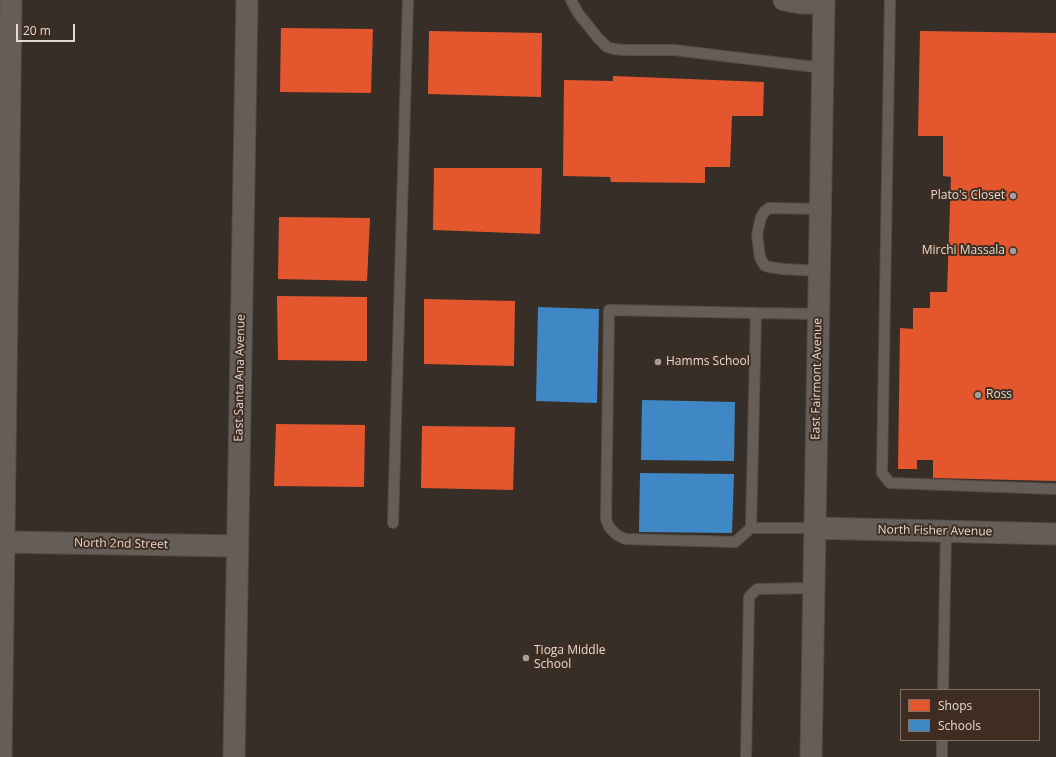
<!DOCTYPE html>
<style>
body{margin:0}
#map{position:relative;width:1056px;height:757px;overflow:hidden;background:#382e28;font-family:"Open Sans",sans-serif}
canvas{display:block}
.legend{position:absolute;left:900px;top:689px;width:140px;height:52px;box-sizing:border-box;background:#3f2d21;border:1px solid #817268;margin:0;padding:5px 7px;list-style:none;font-size:12px;color:#e5d9d2}
.legend li{display:flex;align-items:center;gap:8px;height:20px}
.legend b{width:20px;border:1px solid #817268}
.scale{position:absolute;left:16px;top:24px;width:59px;height:18px;box-sizing:border-box;border:2px solid #e5d9d2;border-top:0;padding-left:5px;font-size:12px;line-height:14px;white-space:nowrap;color:#e5d9d2;-webkit-text-stroke:3px #3f2d21;paint-order:stroke}
</style>
<div id="map">
<canvas width="1056" height="757"></canvas>
<ul class="legend">
<li><b style="height:11px;background:#e4572e"></b>Shops</li>
<li><b style="height:11px;background:#3f88c5"></b>Schools</li>
</ul>
<div class="scale">20 m</div>
</div>
<script>
const context = document.querySelector('canvas').getContext('2d');
context.lineJoin = 'round';
function fill(path, color) {
  context.fillStyle = color;
  context.fill(path, 'evenodd');
}
function shape(rows) {
  const path = new Path2D();
  for (const r of rows) {
    path.moveTo(r[0], r[1]);
    for (let i = 2; i < r.length; i += 2) path.lineTo(r[i], r[i + 1]);
  }
  return path;
}
function trace(path, color, width, dash) {
  context.strokeStyle = color;
  context.lineWidth = width;
  context.lineCap = dash ? 'butt' : 'round';
  context.setLineDash(dash || []);
  context.stroke(path);
}
function label(font, color, halo, rows, align = 'center') {
  context.font = font + ' "Open Sans",sans-serif';
  context.lineWidth = 4;
  context.setLineDash([]);
  context.textBaseline = 'middle';
  context.strokeStyle = halo;
  context.fillStyle = color;
  for (const [text, x, y, turn = 0] of rows) {
    context.save();
    context.translate(x, y);
    context.rotate((+turn || 0) * Math.PI / 180);
    context.textAlign = isNaN(turn) ? turn : align;
    if (halo) context.strokeText(text, 0, 0);
    context.fillText(text, 0, 0);
    context.restore();
  }
}
fill(shape([
 [281,28,373,29,371,93,280,92],
 [429,31,542,33,541,97,428,94],
 [920,31,1056,33,1056,481,933,478,933,460,917,460,917,469,898,469,900,328,913,329,913,308,930,308,930,292,947,292,951,177,943,176,943,136,918,136],
 [613,76,764,82,763,116,732,116,730,167,705,167,705,183,611,182,610,177,563,176,564,80,613,81],
 [434,168,542,168,540,234,433,230],
 [279,217,370,218,367,281,278,279],
 [277,296,367,297,367,361,278,360],
 [424,299,515,301,514,366,424,364],
 [276,424,365,425,364,487,274,486],
 [422,426,515,427,513,490,421,488]
]), '#e4572e');
fill(shape([
 [538,307,599,309,597,403,536,401],
 [642,400,735,402,734,461,641,460],
 [640,473,734,474,732,533,639,532]
]), '#3f88c5');
const service = shape([
 [571,0,578,13,598,38,607,47,614,49,625,50,674,50,823,68],
 [890,0,882,473,890,483,1056,489],
 [819,271,783,269,769,267,764,265,760,257,757,235,761,217,765,211,769,208,820,209],
 [393,523,408,0],
 [751,528,735,542,625,539,617,535,609,527,606,519,609,310,756,313],
 [815,528,751,528,756,313,818,314],
 [943,690,946,531],
 [746,757,749,597,757,589,813,588],
 [942,757,942,740]
]);
const minor = shape([
 [784,0,801,3,824,3],
 [815,528,1056,534],
 [4,542,237,546],
 [1,757,11,0],
 [234,757,247,0],
 [811,757,824,0]
]);
trace(service, '#564d48', 12);
trace(minor, '#564d48', 23);
trace(service, '#655e58', 10);
trace(minor, '#655e58', 21);
for (const [x, y, r, color] of [
 [1013,196,4,"#a89d96"],
 [1013,251,4,"#a89d96"],
 [658,362,4,"#a89d96"],
 [978,395,4,"#a89d96"],
 [526,658,4,"#a89d96"]
]) {
  const dot = new Path2D();
  dot.arc(x, y, r, 0, 2 * Math.PI);
  context.fillStyle = color;
  context.fill(dot);
  trace(dot, '#3f2d21', 1.5);
}
label('12px', '#e5d9d2', '#3f2d21', [
 ["Plato's Closet",1005,196,"right"],
 ["Mirchi Massala",1005,251,"right"],
 ["Hamms School",666,362],
 ["Ross",986,395],
 ["Tioga Middle",534,651],
 ["School",534,665]
], 'left');
label('12px', '#e5d9d2', '#3f2d21', [
 ["East Santa Ana Avenue",240,378,-89],
 ["East Fairmont Avenue",817,379,-89],
 ["North Fisher Avenue",935,531,1],
 ["North 2nd Street",121,544,1]
]);
</script>
